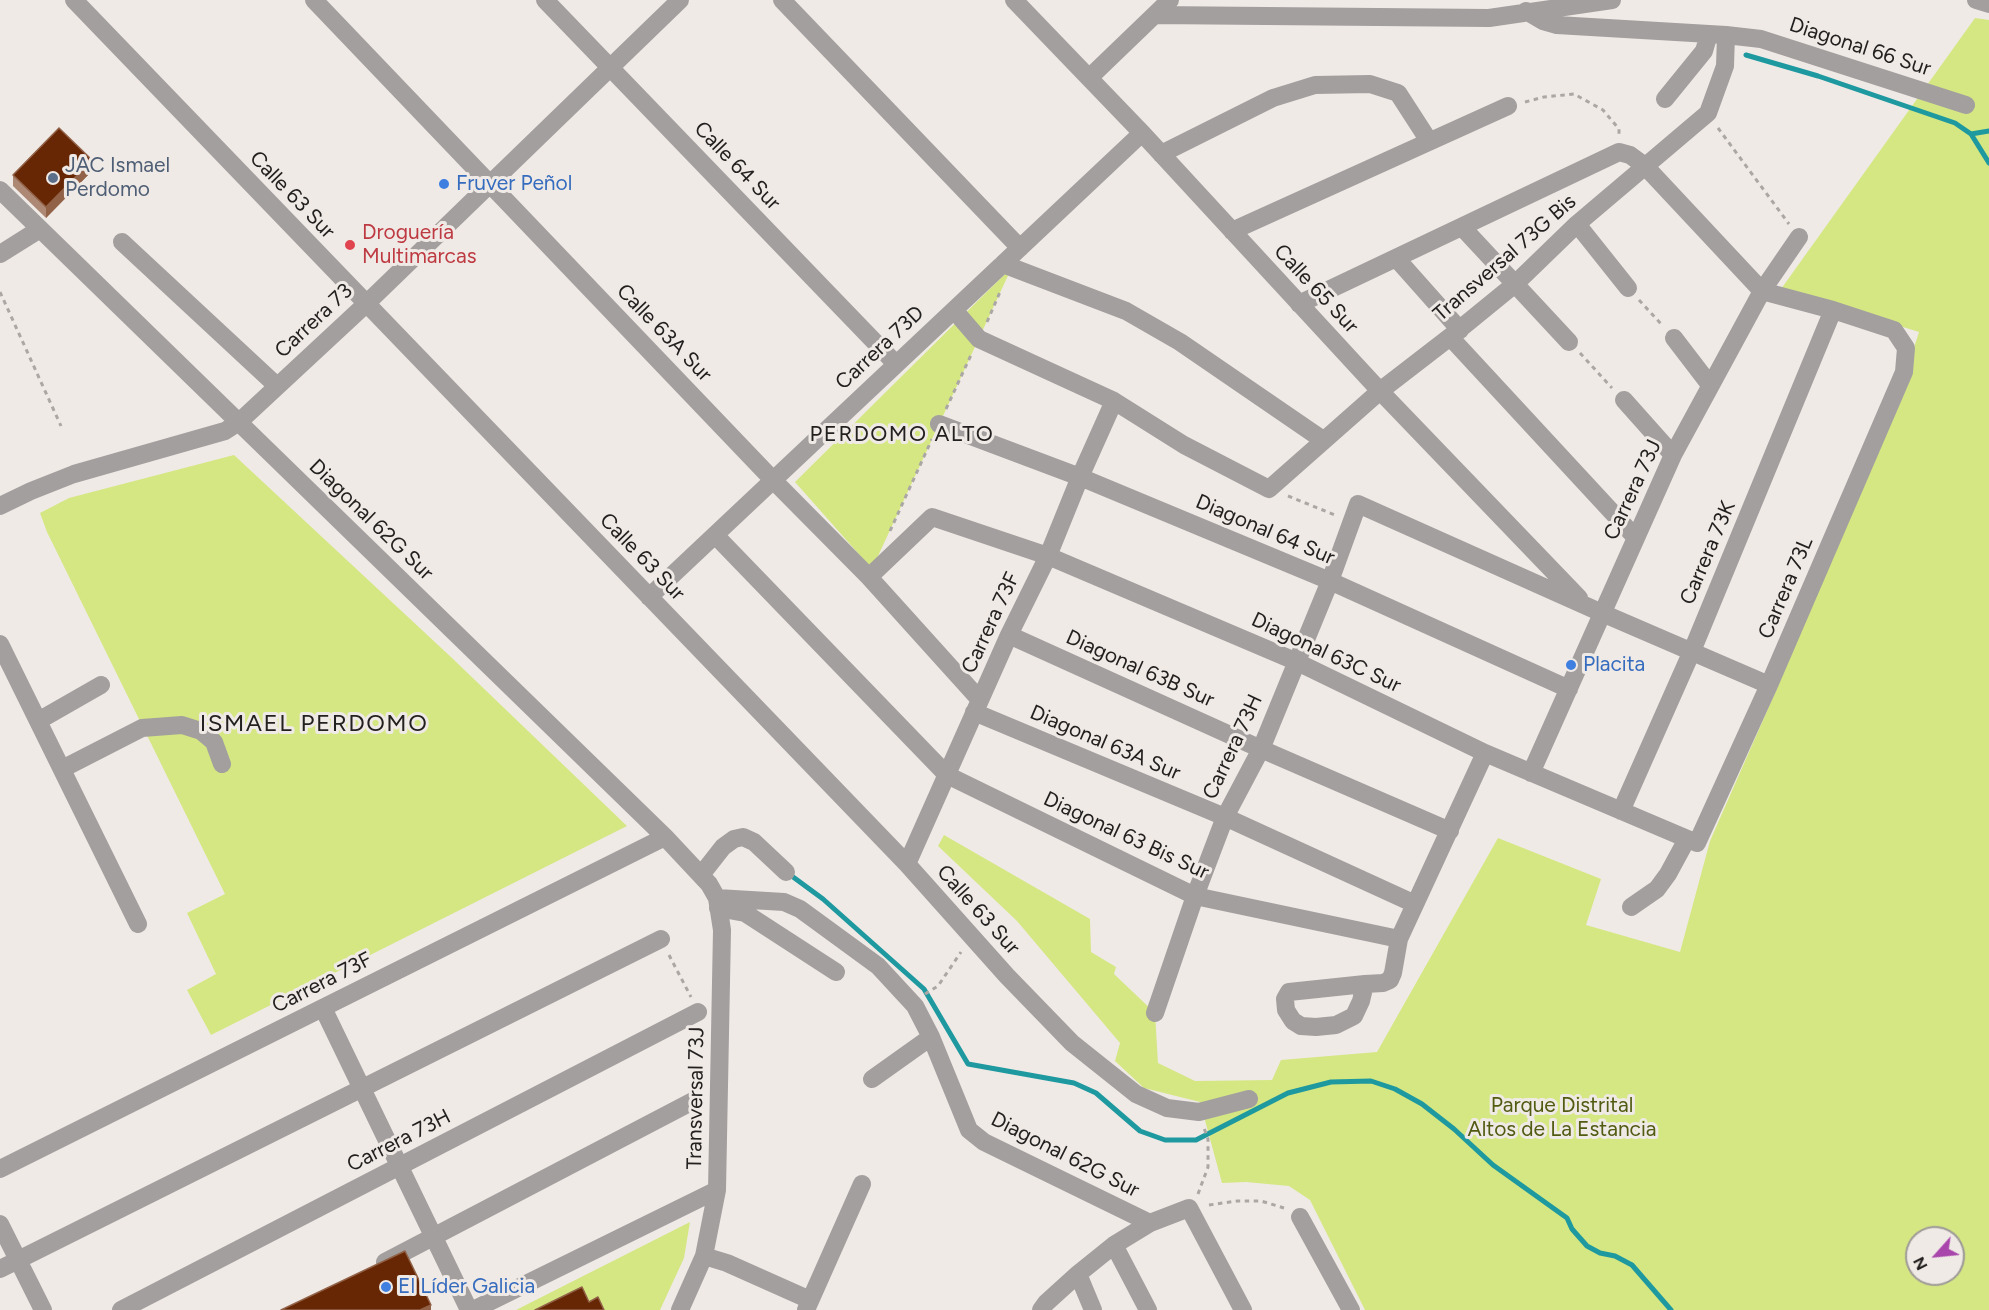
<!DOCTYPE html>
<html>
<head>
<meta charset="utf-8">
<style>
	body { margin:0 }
	#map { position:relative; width:1989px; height:1310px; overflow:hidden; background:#f0eae6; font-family:Figtree,sans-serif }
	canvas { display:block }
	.north { position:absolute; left:1905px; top:1226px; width:60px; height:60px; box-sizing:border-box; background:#f0eae6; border:2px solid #9e9a97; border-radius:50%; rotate:243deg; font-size:16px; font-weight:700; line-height:24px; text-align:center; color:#232120 }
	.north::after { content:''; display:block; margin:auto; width:21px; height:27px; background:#a946ac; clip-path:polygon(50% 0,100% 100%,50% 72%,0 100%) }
</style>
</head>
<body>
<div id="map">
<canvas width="1989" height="1310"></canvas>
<div class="north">N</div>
</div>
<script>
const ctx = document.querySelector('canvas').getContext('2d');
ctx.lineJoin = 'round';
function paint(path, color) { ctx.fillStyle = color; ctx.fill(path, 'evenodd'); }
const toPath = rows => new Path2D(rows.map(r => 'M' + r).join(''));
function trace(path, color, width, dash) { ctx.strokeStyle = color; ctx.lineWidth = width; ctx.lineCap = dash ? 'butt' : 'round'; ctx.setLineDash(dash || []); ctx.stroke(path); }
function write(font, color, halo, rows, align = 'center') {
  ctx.font = font + ' Figtree,sans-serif'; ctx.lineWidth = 6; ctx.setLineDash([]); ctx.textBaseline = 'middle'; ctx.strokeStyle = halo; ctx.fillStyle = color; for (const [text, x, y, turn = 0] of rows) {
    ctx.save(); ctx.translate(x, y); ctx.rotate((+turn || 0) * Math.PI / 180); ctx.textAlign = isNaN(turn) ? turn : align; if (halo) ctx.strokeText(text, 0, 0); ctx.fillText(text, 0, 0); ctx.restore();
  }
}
const green = toPath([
	[1975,18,1989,20,1989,1310,1365,1310,1310,1200,1289,1186,1246,1182,1222,1183,1200,1102,1144,1088,1115,1061,1120,1043,1017,921,938,846,944,835,1090,919,1091,952,1116,967,1114,974,1155,1013,1158,1063,1195,1081,1272,1080,1281,1060,1377,1052,1498,838,1601,879,1586,925,1680,952,1710,841,1774,695,1894,410,1919,332,1781,289],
	[1917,1238,1953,1238,1953,1274,1917,1274],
	[1012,267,872,569,795,482],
	[234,455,452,658,627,826,211,1035,187,990,216,974,187,913,225,894,47,532,40,513,69,498],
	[690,1222,684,1258,660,1310,516,1310]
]);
const stream = toPath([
	[1746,55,1818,76,1955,123,1971,134,1989,163],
	[1971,134,1989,131],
	[789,874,823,899,924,989,968,1064,1074,1083,1096,1093,1140,1131,1165,1140,1196,1140,1288,1093,1331,1082,1371,1081,1395,1089,1422,1104,1454,1129,1493,1165,1567,1218,1572,1229,1587,1246,1600,1253,1615,1256,1632,1265,1671,1310]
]);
const path = toPath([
	[1525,102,1544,97,1574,94,1603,110,1619,129,1619,135],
	[1718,128,1789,224],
	[0,292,61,426],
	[1639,300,1663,326],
	[987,322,1000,292],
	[1580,353,1612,388],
	[946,409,971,355],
	[1288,496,1335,515],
	[890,531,932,439],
	[669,955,691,997],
	[925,994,938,986,961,952],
	[1198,1194,1208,1167,1208,1139,1204,1128],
	[1209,1205,1237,1201,1261,1201,1284,1208]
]);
const minor = toPath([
	[74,0,907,864,1007,976,1072,1043,1136,1094,1167,1108,1199,1112,1249,1099],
	[314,0,773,480,869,577,980,700],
	[545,0,896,364],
	[782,0,1020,248],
	[1014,0,1142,133,1380,391,1579,598],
	[1976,0,1989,4],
	[1526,11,1543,21,1557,25,1726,35,1761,39,1966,105],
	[1155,15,1489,18,1612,0],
	[1089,78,1170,0],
	[1665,99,1704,51,1709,34],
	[1161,154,1273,98,1315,85,1370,84,1398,93,1429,141],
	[0,190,665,837,709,884,717,898,722,930,717,1190,704,1256,680,1310],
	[1577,224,1628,288],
	[1462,227,1569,342],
	[1232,231,1508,106],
	[122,242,277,386],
	[0,254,40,229],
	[1396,258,1460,330],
	[1003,264,1126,311,1180,342,1323,440],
	[954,310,979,339,1114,401,1184,445,1269,489,1380,391,1450,337,1515,284,1577,224,1708,113,1725,66,1726,35],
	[1450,337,1636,538],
	[1674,338,1710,385],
	[1624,400,1673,455],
	[939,424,1080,477,1330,581,1569,689],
	[0,506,31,491,74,474,225,431,239,422,366,304,680,0],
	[715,535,947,775,1195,896,1399,939],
	[869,577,932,517,1048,556,1295,661,1485,753,1697,843,1769,685,1904,372,1906,348,1894,330,1833,310,1762,291,1645,166,1630,155,1619,152,1299,304],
	[649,597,1142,133],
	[1009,635,1261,749,1450,831],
	[0,644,138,924],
	[974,712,1225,817,1415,904],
	[38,721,101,685],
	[62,769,142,728,182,725,201,731,214,742,222,764],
	[1531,773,1673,455,1762,291,1799,237],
	[1621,811,1692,651,1833,310],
	[907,864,1009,635,1048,556,1080,477,1114,401],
	[701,875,723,847,734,839,743,837,754,842,786,872],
	[717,898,784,902,800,909,878,966,915,1006,931,1037,969,1130,984,1142,1150,1223],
	[1631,907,1657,889,1668,874,1687,839],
	[718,908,745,913,836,972],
	[1365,984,1361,1001,1354,1016,1336,1025,1316,1027,1301,1026,1293,1021,1286,1010,1285,999,1289,992,1365,984,1383,983,1390,980,1393,973,1399,939,1485,753],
	[323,1008,469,1310],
	[1155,1013,1195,896,1225,817,1261,749,1330,581,1358,504,1602,613,1769,685],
	[872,1079,931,1037],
	[0,1169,665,837],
	[1300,1217,1351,1310],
	[0,1224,43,1310],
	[1114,1245,1148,1310],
	[704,1256,727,1263,810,1300],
	[385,1262,695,1100],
	[0,1269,661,939],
	[1078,1274,1093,1310],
	[121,1310,698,1012],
	[473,1310,717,1190],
	[806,1310,862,1184],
	[1041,1310,1046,1303,1078,1274,1114,1245,1150,1223,1189,1208,1243,1310]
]);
const wall = toPath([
	[92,171,46,218,13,186,13,175]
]);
const shadedWall = toPath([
	[92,160,92,171,46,218,46,207],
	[431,1305,431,1310,420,1310]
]);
const building = toPath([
	[59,128,92,160,46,207,13,175,59,128],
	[405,1251,431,1305,420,1310,281,1310,405,1251],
	[582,1287,589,1302,598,1297,604,1310,535,1310,582,1287]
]);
const markers = [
	[53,178,6,"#5c6f8a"],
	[444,184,6,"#3f7fe0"],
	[350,245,6,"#e0444e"],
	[1571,665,6,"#3f7fe0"],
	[386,1287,6,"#3f7fe0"]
];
const streetNames = [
	["Diagonal 66 Sur",1860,47,18],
	["Calle 64 Sur",737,166,46],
	["Calle 63 Sur",292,195,46],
	["Transversal 73G Bis",1505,258,-41],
	["Calle 65 Sur",1316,289,47],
	["Carrera 73",314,321,-43],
	["Calle 63A Sur",664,333,46],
	["Carrera 73D",880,348,-43],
	["Carrera 73J",1633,490,-65],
	["Diagonal 62G Sur",371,520,44],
	["Diagonal 64 Sur",1265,530,23],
	["Carrera 73K",1708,553,-67],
	["Calle 63 Sur",642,557,46],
	["Carrera 73L",1786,588,-67],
	["Carrera 73F",991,623,-65],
	["Diagonal 63C Sur",1326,653,25],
	["Diagonal 63B Sur",1140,669,24],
	["Diagonal 63A Sur",1105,743,23],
	["Carrera 73H",1233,747,-65],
	["Diagonal 63 Bis Sur",1126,836,25],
	["Calle 63 Sur",978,910,48],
	["Carrera 73F",322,983,-27],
	["Transversal 73J",696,1098,-89],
	["Carrera 73H",399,1141,-27],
	["Diagonal 62G Sur",1065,1155,27]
];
const serviceNames = [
	["JAC Ismael",65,166],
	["Perdomo",65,190]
];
const shopNames = [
	["Fruver Peñol",456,184],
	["Placita",1583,665],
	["El Líder Galicia",398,1287]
];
const healthNames = [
	["Droguería",362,233],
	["Multimarcas",362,257]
];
const parkNames = [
	["Parque Distrital",1562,1106],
	["Altos de La Estancia",1562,1130]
];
const neighbourhoodNames = [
	["PERDOMO ALTO",902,435]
];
const quarterNames = [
	["ISMAEL PERDOMO",314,724]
];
paint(green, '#d5e783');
trace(stream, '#1e999f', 5);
trace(path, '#aba7a4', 3, [4.5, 4.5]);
trace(minor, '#a39f9f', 18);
paint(wall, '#ac8875');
paint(shadedWall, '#916248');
paint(building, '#682704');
trace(building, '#916248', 1.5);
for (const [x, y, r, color] of markers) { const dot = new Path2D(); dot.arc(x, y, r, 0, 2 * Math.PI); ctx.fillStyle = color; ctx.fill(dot); trace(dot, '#f0eae6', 2); }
write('21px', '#232120', '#f0eae6', streetNames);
write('21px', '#4e5e75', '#f0eae6', serviceNames, 'left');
write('21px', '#366cbe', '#f0eae6', shopNames, 'left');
write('21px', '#be3a42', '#f0eae6', healthNames, 'left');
write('21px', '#515b12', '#f0eae6', parkNames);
ctx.letterSpacing = '1.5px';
write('22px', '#232120', '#f0eae6', neighbourhoodNames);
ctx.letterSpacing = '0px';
ctx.letterSpacing = '1.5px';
write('24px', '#232120', '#f0eae6', quarterNames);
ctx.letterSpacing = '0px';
</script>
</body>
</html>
